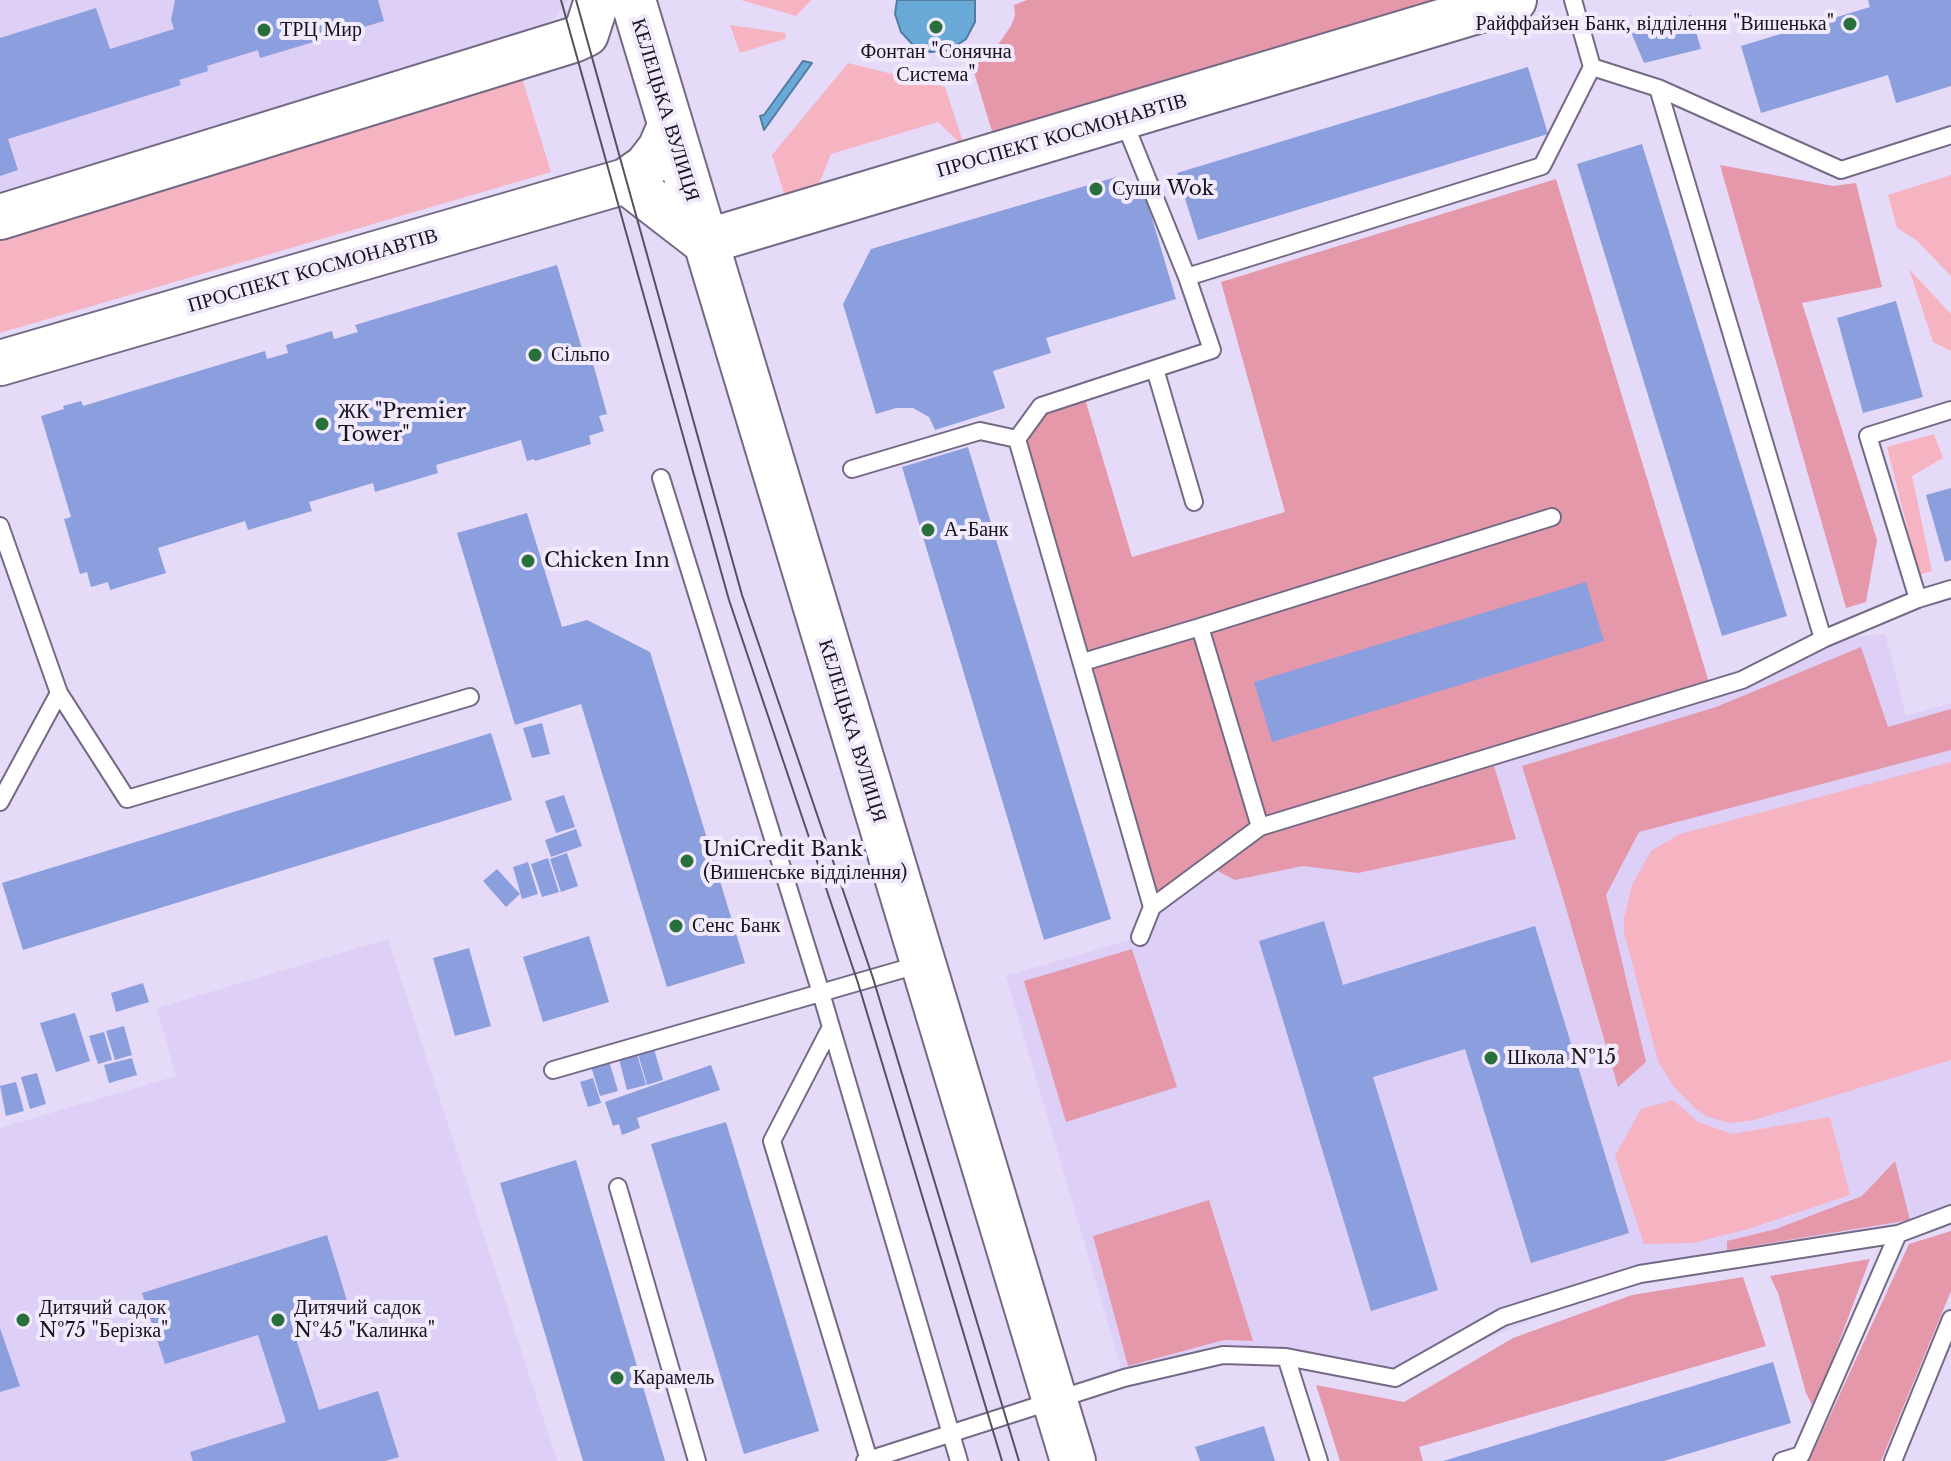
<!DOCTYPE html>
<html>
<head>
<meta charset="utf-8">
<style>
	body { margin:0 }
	canvas { display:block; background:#e6daf9 }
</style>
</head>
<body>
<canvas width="1951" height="1461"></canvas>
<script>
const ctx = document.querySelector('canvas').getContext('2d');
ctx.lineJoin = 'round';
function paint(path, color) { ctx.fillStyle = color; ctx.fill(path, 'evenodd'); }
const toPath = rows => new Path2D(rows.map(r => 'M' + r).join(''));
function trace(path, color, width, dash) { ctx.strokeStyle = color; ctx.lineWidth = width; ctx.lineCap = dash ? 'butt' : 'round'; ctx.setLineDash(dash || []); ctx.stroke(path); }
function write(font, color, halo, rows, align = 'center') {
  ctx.font = font + ' "Libre Baskerville",serif'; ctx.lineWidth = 8; ctx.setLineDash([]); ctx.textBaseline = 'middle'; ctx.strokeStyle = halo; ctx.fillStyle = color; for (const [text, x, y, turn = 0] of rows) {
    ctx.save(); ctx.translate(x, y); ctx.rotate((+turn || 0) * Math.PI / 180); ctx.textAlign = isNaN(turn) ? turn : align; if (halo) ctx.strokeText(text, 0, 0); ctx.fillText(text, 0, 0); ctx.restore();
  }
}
const built = toPath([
	[0,0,569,0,554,19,509,39,0,200],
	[1885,634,1906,716,1951,703,1951,1214,1898,1234,1640,1274,1395,1378,1268,1355,1124,1378,1006,976,1140,937,1152,907,1260,827,1711,690,1823,639],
	[388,939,557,1461,0,1461,0,1128,176,1076,157,1008]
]);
const green = toPath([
	[741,0,811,0,796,16],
	[730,25,786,33,785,39,740,53],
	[848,63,945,87,965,148,938,122,831,154,815,194,786,200,772,155],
	[522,78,551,172,0,333,0,234],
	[1951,175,1951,276,1916,240,1897,228,1888,195],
	[1909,269,1951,314,1951,351,1933,342],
	[1934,434,1943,458,1912,476,1932,571,1919,575,1887,447],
	[1951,762,1951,1060,1754,1120,1731,1123,1708,1117,1696,1109,1673,1086,1658,1061,1624,932,1624,918,1632,885,1651,851,1680,834],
	[1673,1100,1698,1122,1732,1134,1830,1117,1850,1195,1748,1229,1693,1243,1644,1244,1615,1156,1641,1109]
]);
const forest = toPath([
	[1027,0,1447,0,994,138,970,59,997,46,1011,26,1015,15,1014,5],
	[1720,165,1833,186,1856,183,1882,287,1802,303,1877,540,1866,602,1846,608],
	[1556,179,1711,689,1261,827,1152,907,1017,439,1041,406,1083,392,1132,557,1285,512,1221,282],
	[1861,647,1888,727,1951,709,1951,750,1639,832,1606,895,1646,1062,1618,1087,1561,891,1522,766,1716,707],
	[1494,766,1516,839,1358,873,1303,866,1235,880,1214,869,1265,833],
	[1132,949,1177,1087,1066,1122,1024,981],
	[1895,1161,1910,1220,1727,1250,1727,1241,1776,1229,1862,1196],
	[1209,1200,1253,1341,1224,1340,1128,1366,1093,1236],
	[1951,1231,1951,1291,1881,1461,1809,1461,1909,1244],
	[1870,1259,1814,1409,1806,1393,1778,1293,1770,1276],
	[1743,1277,1766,1346,1419,1447,1423,1461,1340,1461,1316,1385,1404,1402,1513,1338,1632,1295]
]);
const water = toPath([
	[897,0,975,0,975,22,966,39,950,50,931,52,922,50,914,46,901,32,895,14,897,0],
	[803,61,812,63,764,130,760,116,764,115,803,61]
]);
const building = toPath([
	[175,0,378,0,384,21,260,58,258,50,207,66,208,71,179,80,181,85,8,139,18,170,0,176,0,38,96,8,110,49,174,29,171,20],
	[1868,0,1951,0,1951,86,1896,103,1888,75,1761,113,1741,46,1870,7],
	[1691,15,1701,49,1644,63,1631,32],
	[1528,67,1548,134,1198,240,1177,173],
	[1642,144,1787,616,1722,636,1577,164],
	[1116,177,1121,193,1132,190,1146,198,1176,299,1046,338,1051,353,993,371,1005,408,935,430,929,417,913,408,896,408,876,414,843,304,871,249],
	[557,265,586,362,592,360,607,414,599,416,604,431,589,436,591,444,535,461,534,459,527,461,521,440,436,465,438,473,375,492,373,483,309,502,312,511,248,530,245,521,158,548,166,573,110,590,108,582,91,587,87,572,80,574,64,519,71,517,41,416,64,409,63,406,81,401,83,406,265,351,267,359,288,353,286,345,332,331,334,339,358,332,355,325],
	[1896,301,1923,397,1863,413,1837,318],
	[968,447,1111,919,1044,940,902,467],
	[1951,488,1951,560,1945,562,1926,495],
	[527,513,562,627,587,620,650,652,745,963,667,987,581,704,515,725,457,533],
	[1586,582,1604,641,1272,742,1254,682],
	[542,723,550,754,532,758,523,728],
	[491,733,512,800,23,950,2,883],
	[564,795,575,827,556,833,545,801],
	[576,829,582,846,551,857,545,840],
	[567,853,578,886,561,892,550,859],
	[548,858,559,892,542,897,531,864],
	[528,862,538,894,522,899,513,867],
	[497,869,520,894,506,907,483,881],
	[1324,921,1343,985,1535,926,1629,1233,1531,1263,1465,1049,1373,1077,1438,1290,1371,1311,1259,941],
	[589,936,609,1002,543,1022,523,957],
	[469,948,491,1026,455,1036,433,958],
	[143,983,149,1002,116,1012,111,993],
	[75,1013,90,1061,56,1072,40,1023],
	[124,1026,132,1055,115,1060,106,1031],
	[104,1032,112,1060,98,1064,89,1036],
	[654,1049,663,1080,647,1085,638,1054],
	[637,1054,646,1085,627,1090,619,1059],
	[132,1058,137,1075,109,1083,104,1065],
	[609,1061,618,1091,600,1096,591,1066],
	[711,1065,720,1090,637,1118,640,1128,622,1135,619,1124,613,1126,605,1102],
	[37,1073,46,1104,30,1109,21,1077],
	[593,1078,601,1103,588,1107,580,1082],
	[16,1082,24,1111,6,1116,0,1086],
	[726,1122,819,1431,744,1454,651,1144],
	[576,1160,665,1461,583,1461,500,1183],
	[327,1235,348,1304,291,1323,319,1410,378,1391,399,1457,385,1461,193,1461,190,1452,286,1422,258,1335,165,1364,142,1293],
	[0,1328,20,1386,0,1392],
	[1773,1362,1791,1423,1664,1461,1443,1461],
	[1264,1426,1275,1461,1200,1461,1195,1447]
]);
const lane = toPath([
	[1573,0,1592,67,1658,88,1841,170,1951,135],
	[1658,88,1823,639],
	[1123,119,1187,277],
	[1155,369,1194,502],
	[852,469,980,431,1017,439],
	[661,478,821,993,959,1461],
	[0,526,59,693,0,802],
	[1918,599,1868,436,1951,410],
	[1200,627,1552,517],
	[1083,662,1200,627,1260,827],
	[59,693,127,799,470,697],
	[1152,907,1017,439,1041,406,1212,350,1187,277,1542,166,1592,67],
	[1140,937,1152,907,1260,827,1742,680,1823,639,1918,599,1951,589],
	[831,1027,772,1141,869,1460],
	[553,1070,921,964],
	[618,1187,697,1461],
	[1286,1357,1319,1461],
	[865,1461,1124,1378,1223,1355,1286,1357,1395,1378,1503,1317,1640,1274,1898,1234,1951,1214],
	[1782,1461,1801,1455,1898,1234],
	[1893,1461,1951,1319]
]);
const secondary = toPath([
	[633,0,1073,1461],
	[626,181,705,242],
	[0,217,573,40,586,34,597,0],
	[705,242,1514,0],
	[0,363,626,181,646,167,660,149,670,126]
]);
const tram = toPath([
	[561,0,729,600,858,983,1002,1461],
	[576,0,742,595,873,978,1019,1461]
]);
const markers = [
	[1850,24,8,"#296f3b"],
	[936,27,8,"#296f3b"],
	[264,30,8,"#296f3b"],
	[1096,189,8,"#296f3b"],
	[535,355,8,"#296f3b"],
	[322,424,8,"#296f3b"],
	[928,530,8,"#296f3b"],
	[528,561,8,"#296f3b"],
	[687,861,8,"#296f3b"],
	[676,926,8,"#296f3b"],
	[1491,1058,8,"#296f3b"],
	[23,1320,8,"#296f3b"],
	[278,1320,8,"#296f3b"],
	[617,1378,8,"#296f3b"]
];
const poiNames = [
	["Райффайзен Банк, відділення \"Вишенька\"",1834,24,"right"],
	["ТРЦ Мир",280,30],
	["Фонтан \"Сонячна",936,52,"center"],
	["Система\"",936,75,"center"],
	["Суши Wok",1112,189],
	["Сільпо",551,355],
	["ЖК \"Premier",338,412],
	["Tower\"",338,435],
	["А-Банк",944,530],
	["Chicken Inn",544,561],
	["UniCredit Bank",703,850],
	["(Вишенське відділення)",703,873],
	["Сенс Банк",692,926],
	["Школа №15",1507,1058],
	["Дитячий садок",39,1308],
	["№75 \"Берізка\"",39,1331],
	["Дитячий садок",294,1308],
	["№45 \"Калинка\"",294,1331],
	["Карамель",633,1378]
];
const streetNames = [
	["КЕЛЕЦЬКА ВУЛИЦЯ",665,110,73],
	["ПРОСПЕКТ КОСМОНАВТІВ",1062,136,-16],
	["ПРОСПЕКТ КОСМОНАВТІВ",313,271,-16],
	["КЕЛЕЦЬКА ВУЛИЦЯ",852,731,73]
];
paint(built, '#ddcff5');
paint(green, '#f6b4c3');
paint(forest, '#e698ab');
paint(water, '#68a9d8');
trace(water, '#507ca0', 2);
paint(building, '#8b9edd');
trace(lane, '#746a85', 20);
trace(secondary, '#746a85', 48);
trace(lane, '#fff', 16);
trace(secondary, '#fff', 44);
trace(tram, '#575061', 2);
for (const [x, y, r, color] of markers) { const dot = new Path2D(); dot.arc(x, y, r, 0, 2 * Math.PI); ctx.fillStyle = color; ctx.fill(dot); trace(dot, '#f1eafd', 3); }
write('20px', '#18131e', '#f1eafd', poiNames, 'left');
write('20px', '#18131e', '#f1eafd', streetNames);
</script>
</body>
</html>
